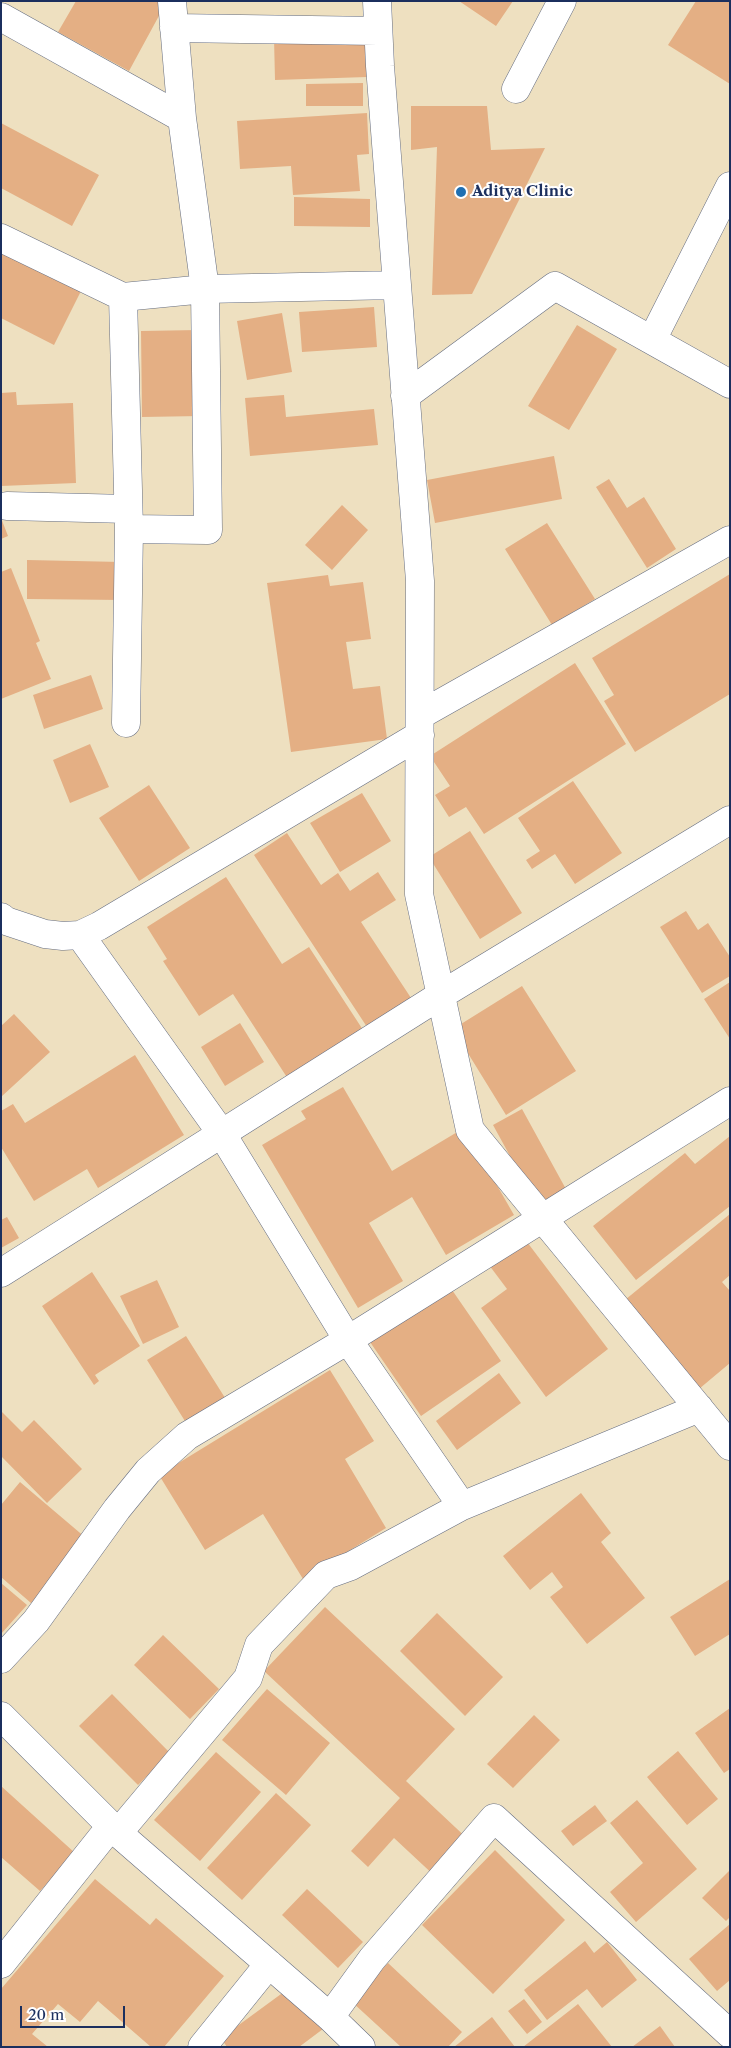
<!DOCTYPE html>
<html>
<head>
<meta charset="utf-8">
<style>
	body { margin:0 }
	#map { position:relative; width:731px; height:2048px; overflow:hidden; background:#eee0c0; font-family:"Libre Caslon Text",serif }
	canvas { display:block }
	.frame { position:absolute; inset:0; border:2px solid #1b2f5e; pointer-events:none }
	.scale { position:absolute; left:20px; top:2006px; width:105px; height:22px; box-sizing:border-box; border:2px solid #1b2f5e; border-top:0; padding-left:6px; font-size:15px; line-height:18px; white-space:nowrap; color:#1b2f5e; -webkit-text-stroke:4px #fff; paint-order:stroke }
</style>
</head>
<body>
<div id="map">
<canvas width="731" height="2048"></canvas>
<div class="frame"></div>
<div class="scale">20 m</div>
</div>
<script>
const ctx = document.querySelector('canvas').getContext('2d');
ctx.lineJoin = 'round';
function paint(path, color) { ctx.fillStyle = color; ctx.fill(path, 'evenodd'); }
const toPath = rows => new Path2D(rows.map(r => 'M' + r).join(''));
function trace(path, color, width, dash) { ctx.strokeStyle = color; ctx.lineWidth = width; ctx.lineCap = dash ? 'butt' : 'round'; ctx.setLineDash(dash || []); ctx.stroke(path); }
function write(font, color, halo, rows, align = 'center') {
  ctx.font = font + ' "Libre Caslon Text",serif'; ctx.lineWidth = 4; ctx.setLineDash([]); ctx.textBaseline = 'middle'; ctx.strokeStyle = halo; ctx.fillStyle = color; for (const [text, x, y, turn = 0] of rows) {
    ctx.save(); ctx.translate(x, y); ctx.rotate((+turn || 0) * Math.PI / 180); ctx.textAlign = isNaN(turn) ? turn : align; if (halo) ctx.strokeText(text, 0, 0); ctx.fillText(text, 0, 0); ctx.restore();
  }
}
const building = toPath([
	[76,1,167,1,129,71,58,32],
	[459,1,513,1,496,26],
	[696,1,730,1,730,84,668,45],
	[365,35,367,77,275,80,274,38],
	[363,83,363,106,306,106,306,84],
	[411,106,487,106,491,150,545,148,472,294,432,295,437,147,411,150],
	[367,113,369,154,357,155,360,191,293,195,291,166,240,169,237,121],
	[1,123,99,175,72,226,1,188],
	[294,197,370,199,370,227,294,226],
	[1,248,82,289,54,345,1,318],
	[374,307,377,347,302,352,299,312],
	[282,313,292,372,247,380,237,321],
	[577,325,617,349,569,430,528,406],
	[198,330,201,416,142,417,141,331],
	[16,392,17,405,73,403,76,483,1,486,1,393],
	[284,395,286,417,374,409,378,445,250,456,245,398],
	[554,456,562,499,435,523,427,480],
	[609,479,627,508,644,497,676,549,647,568,596,487],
	[342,505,368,530,332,570,305,545],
	[1,518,8,536,1,539],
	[547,523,595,599,552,625,505,549],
	[27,560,122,562,122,600,27,599],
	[11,568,40,641,36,643,51,679,1,699,1,572],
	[730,574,730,694,635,752,604,701,614,695,592,658],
	[328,575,330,586,363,582,371,639,346,642,353,689,380,686,387,739,291,752,267,583],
	[575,663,626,744,484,834,466,807,449,817,435,795,450,786,430,756],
	[91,675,103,709,44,729,33,695],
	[90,744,109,787,70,803,53,760],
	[573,781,622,853,575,884,555,854,532,869,526,860,540,851,518,818],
	[149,785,190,848,139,881,99,818],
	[362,793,391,841,340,872,310,823],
	[470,831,522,913,480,939,429,857],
	[287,833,321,885,338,873,350,891,378,872,396,900,361,922,413,1001,369,1030,254,855],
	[226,877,282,964,309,947,365,1033,290,1082,233,994,199,1016,163,961,167,959,147,927],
	[686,911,698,930,708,923,730,957,730,976,702,993,660,927],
	[730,982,730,1039,704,999],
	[522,986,576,1071,506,1115,453,1029],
	[14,1014,50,1052,1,1097,1,1026],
	[240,1023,264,1062,225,1086,201,1047],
	[135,1055,184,1135,98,1188,87,1169,34,1201,1,1147,1,1111,13,1104,25,1123],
	[343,1087,392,1171,464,1128,514,1215,446,1255,412,1197,369,1223,403,1281,358,1308,262,1145,306,1119,301,1111],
	[522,1109,567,1191,538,1207,493,1125],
	[730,1136,730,1206,636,1280,593,1226,685,1153,695,1164],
	[730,1214,730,1275,722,1282,730,1291,730,1363,693,1394,620,1304],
	[7,1217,19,1238,1,1248,1,1220],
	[524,1238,608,1349,546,1397,481,1308,507,1289,489,1265],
	[92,1272,140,1346,95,1375,99,1381,94,1385,42,1306],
	[157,1280,179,1327,143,1344,120,1296],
	[450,1287,501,1361,421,1416,370,1342],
	[186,1336,227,1401,188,1426,147,1360],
	[330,1370,374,1441,345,1459,386,1528,303,1579,263,1514,205,1550,159,1475],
	[499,1373,521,1403,457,1450,436,1421],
	[1,1411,22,1432,34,1420,82,1469,47,1503,1,1456],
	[20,1482,86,1538,31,1603,1,1577,1,1505],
	[581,1493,611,1533,601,1542,645,1598,587,1644,550,1597,563,1587,552,1572,530,1590,503,1556],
	[730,1579,730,1634,695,1656,670,1617],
	[1,1583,27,1605,1,1634],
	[325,1607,455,1729,406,1781,472,1843,438,1879,394,1838,368,1867,351,1851,400,1798,264,1671],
	[437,1613,503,1677,465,1716,400,1651],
	[163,1635,219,1689,190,1719,134,1665],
	[267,1689,330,1743,286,1795,222,1740],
	[112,1694,170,1753,138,1785,79,1726],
	[730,1708,730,1769,724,1773,695,1733],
	[534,1715,560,1740,513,1788,487,1764],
	[678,1751,718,1799,687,1825,647,1777],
	[216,1752,261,1792,200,1861,154,1820],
	[1,1786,75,1853,40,1891,1,1857],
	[276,1793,311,1825,242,1900,207,1868],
	[637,1800,697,1869,636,1922,610,1892,643,1863,610,1823],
	[595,1805,607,1821,573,1846,561,1831],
	[495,1850,565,1920,493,1994,422,1925],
	[730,1870,730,1917,726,1921,702,1898],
	[95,1879,150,1925,156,1918,224,1976,164,2047,151,2047,98,2001,80,2022,58,2004,32,2034,48,2047,1,2047,1,1989],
	[307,1889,363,1942,338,1968,282,1915],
	[730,1924,730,1980,717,1991,689,1959],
	[585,1941,594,1953,607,1942,637,1980,602,2008,587,1989,547,2020,524,1990],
	[388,1963,462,2032,448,2047,401,2047,352,2002],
	[292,1986,323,2029,299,2047,227,2047,221,2038],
	[524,1999,542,2022,527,2034,508,2011],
	[578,2004,612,2047,523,2047],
	[492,2017,515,2047,454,2047],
	[660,2026,675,2047,632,2047]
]);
const minor = toPath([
	[377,1,380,66,420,581,419,894,470,1130,730,1446],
	[1,17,182,118,172,1],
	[174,28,378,31],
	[516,89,562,1],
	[1,238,123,297,205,289,397,285],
	[123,297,129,529,126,723],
	[652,340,730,186],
	[405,396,555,286,730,384],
	[7,506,128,509],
	[129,529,208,530,205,289,182,118],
	[420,715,730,540],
	[1,917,6,921,45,934,63,936,80,935,99,926,420,735],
	[80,935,222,1134,348,1340,462,1506,351,1566,326,1575,259,1645,248,1678,118,1833],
	[1,1273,441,995,730,820],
	[462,1506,699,1408],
	[1,1659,36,1621,117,1509,148,1471,187,1436,348,1340,730,1101],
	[1,1716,118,1833,330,2017,361,2047],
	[1,1964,111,1826],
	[330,2017,372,1959,494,1818,730,2034],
	[202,2047,269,1964]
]);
const markers = [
	[461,192,6,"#1f6fb2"]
];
const poiNames = [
	["Aditya Clinic",472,192]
];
paint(building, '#e4af84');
trace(minor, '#656d80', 29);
trace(minor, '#fff', 28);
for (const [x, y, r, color] of markers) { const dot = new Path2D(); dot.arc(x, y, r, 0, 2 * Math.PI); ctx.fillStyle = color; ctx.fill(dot); trace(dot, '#fff', 2); }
write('bold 15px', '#1b2f5e', '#fff', poiNames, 'left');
</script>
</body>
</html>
